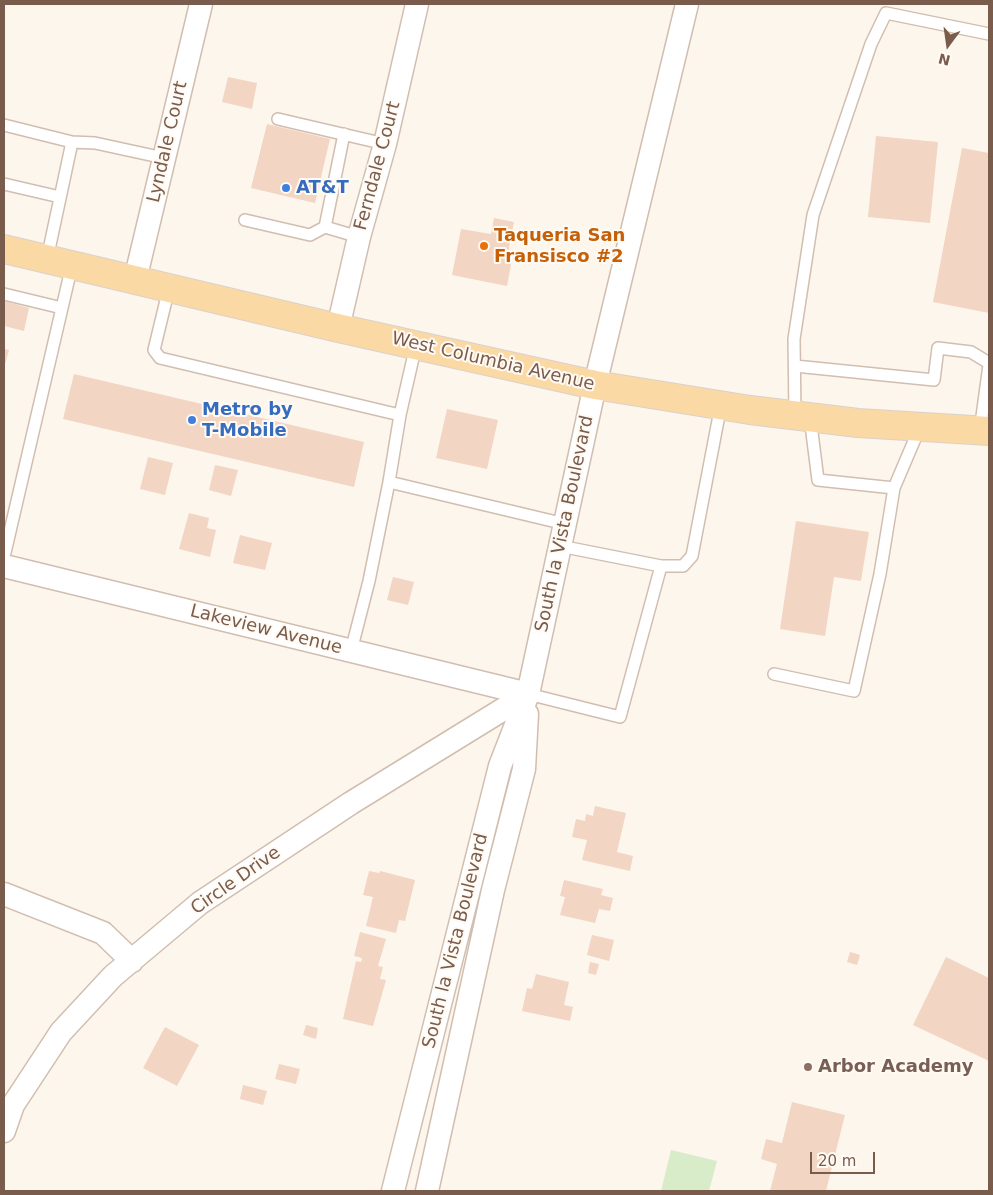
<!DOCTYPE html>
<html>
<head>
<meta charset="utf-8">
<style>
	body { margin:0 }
	#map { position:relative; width:993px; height:1195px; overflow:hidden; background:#fdf6ec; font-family:"DejaVu Sans",sans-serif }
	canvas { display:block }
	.frame { position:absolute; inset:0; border:5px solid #7a5c4d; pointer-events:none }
	.north { position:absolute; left:923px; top:20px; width:50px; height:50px; -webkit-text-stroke:4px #fffaf3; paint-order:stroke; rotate:194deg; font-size:14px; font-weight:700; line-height:20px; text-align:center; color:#7a5c4d }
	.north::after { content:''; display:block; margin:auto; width:18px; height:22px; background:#7a5c4d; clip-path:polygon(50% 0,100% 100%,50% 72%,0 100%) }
	.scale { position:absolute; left:810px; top:1152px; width:65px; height:22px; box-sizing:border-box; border:2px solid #7a5c4d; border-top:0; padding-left:6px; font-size:15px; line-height:18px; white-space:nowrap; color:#7a5c4d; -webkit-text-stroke:4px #fffaf3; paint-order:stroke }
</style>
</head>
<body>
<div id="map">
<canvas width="993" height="1195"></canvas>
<div class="frame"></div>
<div class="north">N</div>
<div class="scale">20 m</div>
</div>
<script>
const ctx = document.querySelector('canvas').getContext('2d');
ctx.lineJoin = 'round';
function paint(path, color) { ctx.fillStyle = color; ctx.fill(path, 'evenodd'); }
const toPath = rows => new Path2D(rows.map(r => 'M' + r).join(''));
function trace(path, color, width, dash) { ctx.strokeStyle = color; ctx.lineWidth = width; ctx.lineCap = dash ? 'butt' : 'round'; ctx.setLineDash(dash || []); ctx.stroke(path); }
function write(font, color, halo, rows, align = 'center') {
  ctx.font = font + ' "DejaVu Sans",sans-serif'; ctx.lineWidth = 4; ctx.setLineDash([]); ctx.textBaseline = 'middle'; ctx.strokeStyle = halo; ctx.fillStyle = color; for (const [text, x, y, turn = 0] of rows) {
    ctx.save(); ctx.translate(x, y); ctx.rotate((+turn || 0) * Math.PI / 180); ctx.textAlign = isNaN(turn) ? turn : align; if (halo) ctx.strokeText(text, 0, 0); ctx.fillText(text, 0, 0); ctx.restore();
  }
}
const green = toPath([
	[671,1150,717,1161,709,1191,661,1191]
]);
const building = toPath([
	[228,77,257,83,252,109,222,102],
	[267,124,330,139,315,203,251,188],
	[876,136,938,142,930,223,868,217],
	[962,148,989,153,989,313,933,302],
	[494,218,514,222,507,258,512,259,507,286,452,275,461,229,491,234],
	[4,301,29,308,24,331,4,326],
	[4,349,9,350,4,368],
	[74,374,364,442,354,487,63,419],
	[447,409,498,420,487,469,436,458],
	[148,457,173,463,165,495,140,489],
	[215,465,238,470,231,496,209,490],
	[189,513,209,518,207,528,216,530,210,557,179,549],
	[796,521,869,532,861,581,834,577,825,636,780,629],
	[240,535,272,543,265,570,233,563],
	[393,577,414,582,408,605,387,600],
	[595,806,626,813,617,852,633,856,630,871,582,860,587,840,572,837,576,819,585,821,586,814,593,816],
	[369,871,379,873,380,871,415,880,405,921,399,920,396,933,366,926,373,897,363,895],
	[564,880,603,889,601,895,613,898,610,911,599,909,595,923,560,915,565,897,560,896],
	[360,932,386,939,378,966,383,967,380,979,386,980,373,1026,343,1019,356,961,361,962,362,958,354,956],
	[592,935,614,940,609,961,587,955],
	[850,952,860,955,857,965,847,962],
	[946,957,989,978,989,1061,913,1025],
	[590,962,599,964,596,975,588,973],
	[536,974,569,982,564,1005,573,1007,570,1021,522,1011,527,988,532,989],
	[306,1025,318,1028,316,1039,303,1035],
	[165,1027,199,1045,177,1086,143,1068],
	[279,1064,300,1069,296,1084,275,1079],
	[243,1085,267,1091,263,1105,240,1099],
	[792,1102,845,1115,826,1191,770,1191,777,1164,761,1159,766,1139,782,1143]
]);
const lane = toPath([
	[278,119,385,144],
	[4,125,72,142,47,259],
	[72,142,95,143,164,158],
	[4,184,60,197],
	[245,220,310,235,325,227,359,237],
	[325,227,344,134],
	[169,288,154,350,160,358,400,415],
	[4,294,62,308],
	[416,345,400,415,389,482,565,524],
	[795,366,934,380,938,348,971,352,989,363],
	[795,415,794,339,813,215,871,44,886,13,989,34],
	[810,417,818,480,894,488,920,427],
	[980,431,989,365],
	[4,557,72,265],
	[661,566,683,566,692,556,721,405],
	[351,651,369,581,389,482],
	[774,674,854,691,880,574,894,488],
	[528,694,620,717,661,566,560,546]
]);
const street = toPath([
	[135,280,201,4],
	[338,328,359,237,385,144,417,4],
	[4,566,528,694],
	[4,894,103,933,132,961],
	[4,1131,13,1105,61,1032,113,976,200,903,351,803,528,694],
	[393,1191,500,766,528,694,595,385,687,4],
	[427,1191,493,890,524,769,527,714]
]);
const primary = toPath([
	[4,249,338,328,595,385,750,410,858,423,989,431]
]);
const markers = [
	[286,188,5,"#3f7fe0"],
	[484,246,5,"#e8710a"],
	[192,420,5,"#3f7fe0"],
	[808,1067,5,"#8d6e63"]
];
const streetNames = [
	["Lyndale Court",168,142,-77],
	["Ferndale Court",378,166,-75],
	["West Columbia Avenue",493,362,13],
	["South la Vista Boulevard",565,524,-78],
	["Lakeview Avenue",266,630,14],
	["Circle Drive",236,881,-35],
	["South la Vista Boulevard",456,941,-76]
];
const shopNames = [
	["AT&T",296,188],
	["Metro by",202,410],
	["T-Mobile",202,431]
];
const foodNames = [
	["Taqueria San",494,236],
	["Fransisco #2",494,257]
];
const educationNames = [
	["Arbor Academy",818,1067]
];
paint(green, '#d8ecc9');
paint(building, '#f3d5c3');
trace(lane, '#d1beb0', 14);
trace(street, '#d1beb0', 25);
trace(primary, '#dad1cd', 30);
trace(lane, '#fff', 11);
trace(street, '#fff', 22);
trace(primary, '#fbd9a5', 28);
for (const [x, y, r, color] of markers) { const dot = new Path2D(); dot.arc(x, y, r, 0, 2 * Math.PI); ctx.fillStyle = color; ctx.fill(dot); trace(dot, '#fffaf3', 2); }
write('18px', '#7a5c4d', '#fffaf3', streetNames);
write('bold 18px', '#366cbe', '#fffaf3', shopNames, 'left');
write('bold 18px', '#c56008', '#fffaf3', foodNames, 'left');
write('bold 18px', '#785e54', '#fffaf3', educationNames, 'left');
</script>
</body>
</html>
